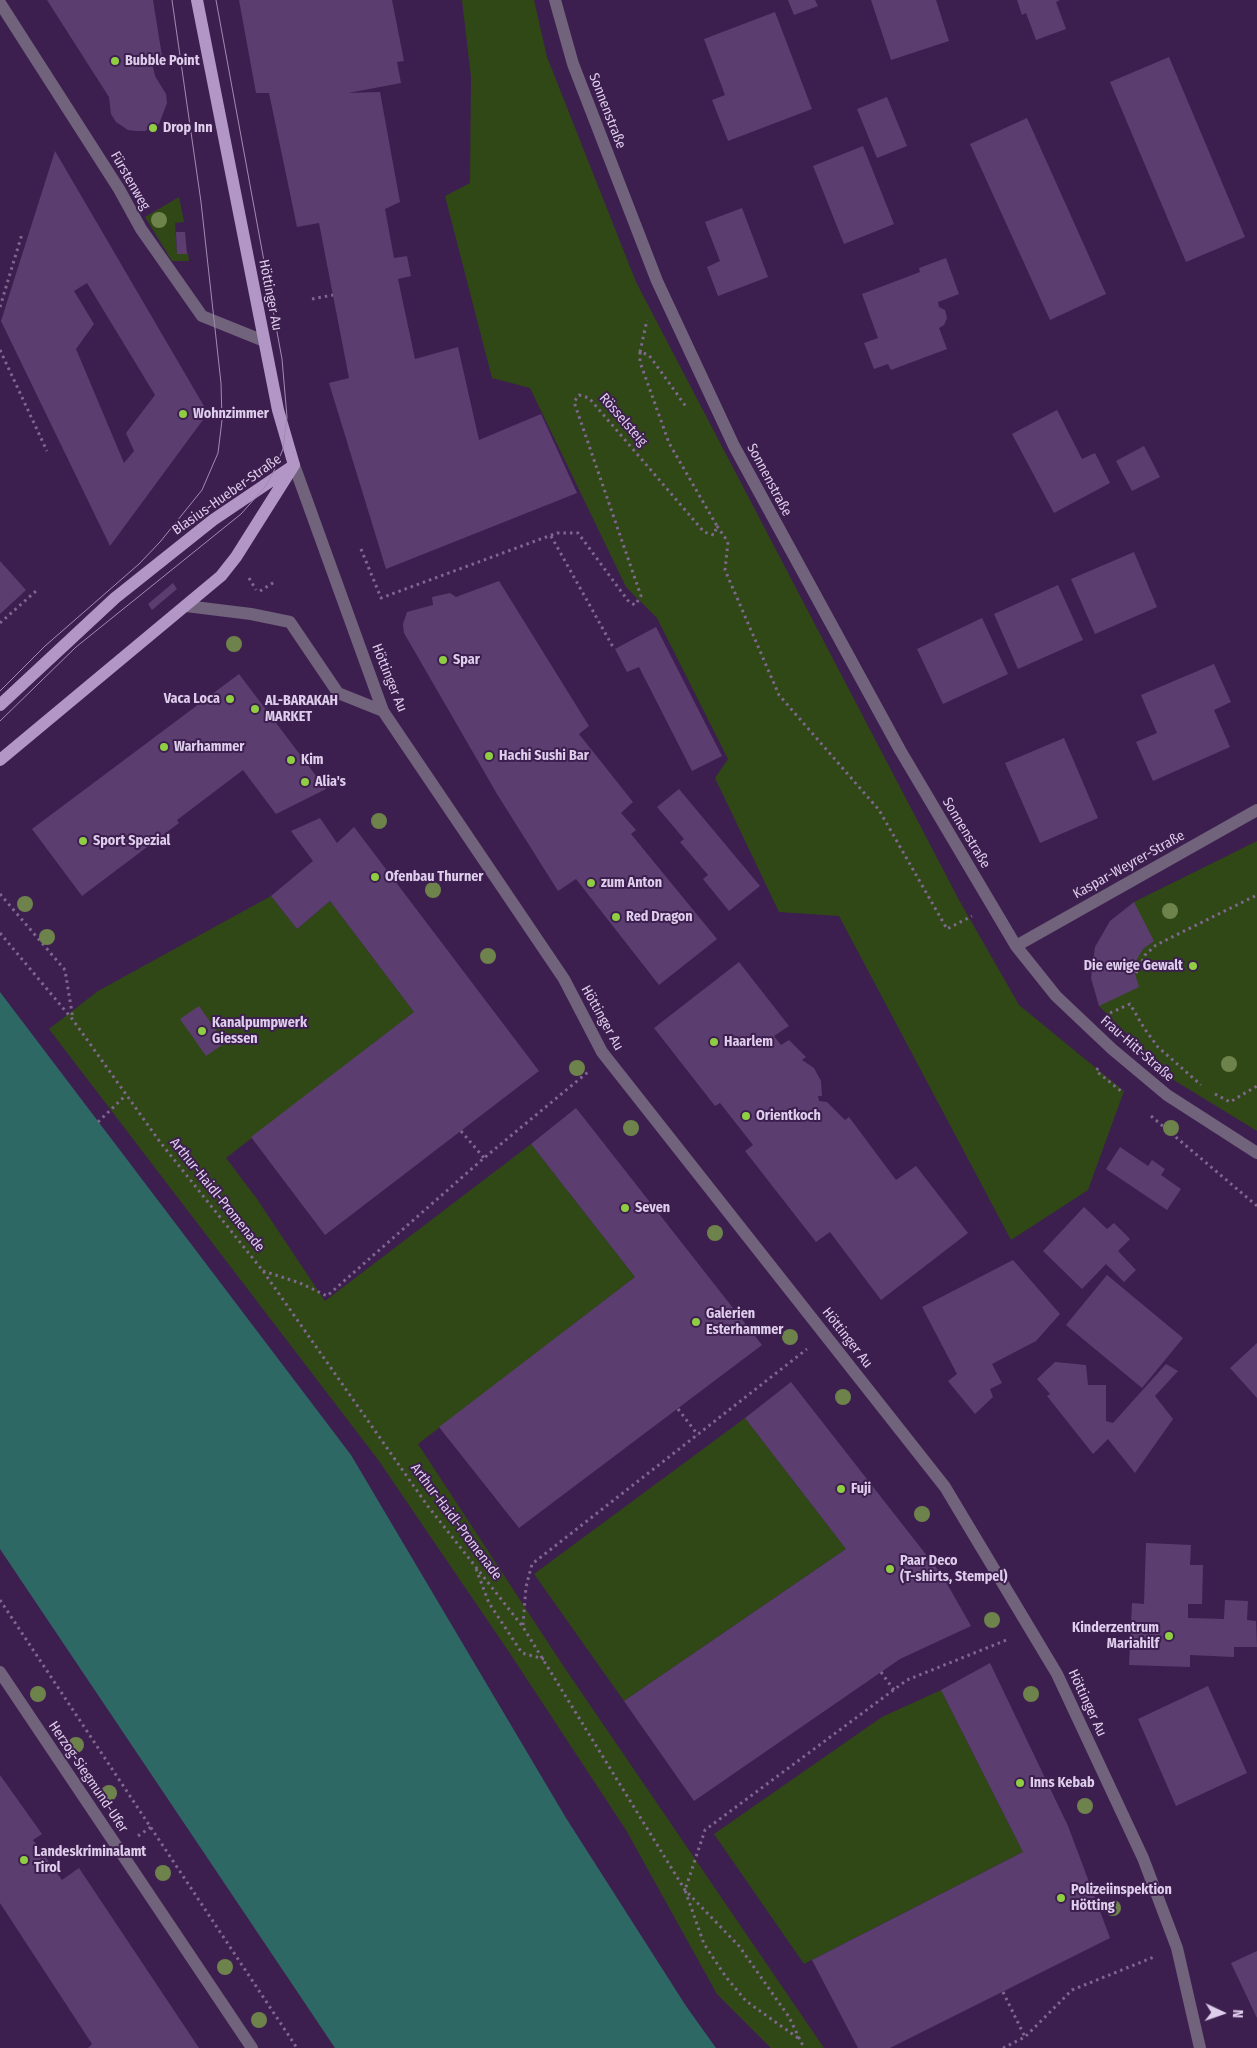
<!DOCTYPE html>
<html>
<head>
<meta charset="utf-8">
<style>
	body { margin:0 }
	#map { position:relative; width:1257px; height:2048px; overflow:hidden; background:#3d1f4f; font-family:"Fira Sans Condensed",sans-serif }
	canvas { display:block }
	.north { position:absolute; left:1197px; top:1988px; width:50px; height:50px; -webkit-text-stroke:4px #3d1f4f; paint-order:stroke; rotate:93deg; font-size:14px; font-weight:700; line-height:20px; text-align:center; color:#decdeb }
	.north::after { content:''; display:block; margin:auto; width:18px; height:22px; background:#decdeb; clip-path:polygon(50% 0,100% 100%,50% 72%,0 100%) }
</style>
</head>
<body>
<div id="map">
<canvas width="1257" height="2048"></canvas>
<div class="north">N</div>
</div>
<script>
const ctx = document.querySelector('canvas').getContext('2d');
ctx.lineJoin = 'round';
function paint(path, color) { ctx.fillStyle = color; ctx.fill(path, 'evenodd'); }
const toPath = rows => new Path2D(rows.map(r => 'M' + r).join(''));
function trace(path, color, width, dash) { ctx.strokeStyle = color; ctx.lineWidth = width; ctx.lineCap = dash ? 'butt' : 'round'; ctx.setLineDash(dash || []); ctx.stroke(path); }
function write(font, color, halo, rows, align = 'center') {
  ctx.font = font + ' "Fira Sans Condensed",sans-serif'; ctx.lineWidth = 4; ctx.setLineDash([]); ctx.textBaseline = 'middle'; ctx.strokeStyle = halo; ctx.fillStyle = color; for (const [text, x, y, turn = 0] of rows) {
    ctx.save(); ctx.translate(x, y); ctx.rotate((+turn || 0) * Math.PI / 180); ctx.textAlign = isNaN(turn) ? turn : align; if (halo) ctx.strokeText(text, 0, 0); ctx.fillText(text, 0, 0); ctx.restore();
  }
}
const green = toPath([
	[462,0,534,0,547,57,636,282,959,900,1019,1005,1124,1091,1088,1190,1011,1240,839,916,779,912,715,778,728,759,657,618,626,587,530,388,492,378,445,196,470,183,471,77],
	[179,197,184,222,175,223,177,254,188,253,189,261,172,261,145,217],
	[1257,841,1257,1131,1172,1079,1099,1006,1134,902],
	[271,896,297,929,330,901,414,1012,226,1158,257,1199,325,1301,531,1144,635,1277,418,1444,562,1664,824,2048,771,2048,717,1994,626,1830,509,1652,379,1461,49,1029,98,991],
	[745,1418,846,1549,624,1701,534,1574],
	[941,1690,1023,1852,804,1964,714,1834,882,1717]
]);
const water = toPath([
	[0,992,351,1455,566,1818,686,2006,716,2048,335,2048,0,1549]
]);
const building = toPath([
	[47,0,153,0,162,56,151,58,155,76,166,94,167,103,159,124,145,131,136,131,128,130,116,122,111,114,109,97],
	[239,0,392,0,404,61,397,62,401,83,348,93,380,92,400,202,385,209,394,258,407,256,411,276,398,279,415,359,458,347,479,440,541,414,577,493,386,569,329,383,349,378,319,223,297,227,269,93,256,93],
	[788,0,815,0,818,6,794,15],
	[871,0,936,0,949,41,891,60],
	[1017,0,1060,0,1056,2,1066,29,1036,40,1026,13,1022,15],
	[775,12,812,109,728,141,712,100,725,95,704,39],
	[1169,57,1245,237,1186,262,1110,82],
	[887,97,907,146,877,158,857,109],
	[1027,118,1106,294,1050,320,970,144],
	[863,146,894,224,844,244,813,166],
	[55,151,208,413,110,546,1,321],
	[87,283,155,395,126,433,134,451,124,463,76,349,94,324,74,291],
	[742,208,768,277,718,296,707,267,720,261,705,222],
	[176,232,185,232,187,254,177,254],
	[946,258,959,294,938,302,939,307,945,310,947,318,944,325,939,328,947,349,891,370,888,364,874,369,864,343,878,338,862,294,920,272,919,268],
	[1057,410,1082,459,1095,453,1110,483,1054,513,1012,434],
	[1144,446,1160,477,1132,491,1116,461],
	[1134,552,1157,607,1095,634,1071,579],
	[0,561,26,590,0,614],
	[499,581,589,726,579,734,633,802,621,813,636,830,631,834,717,939,659,985,576,879,558,891,497,794,404,633,403,624,407,612,433,605,432,597,450,593,456,597],
	[173,583,177,589,152,610,148,604],
	[1058,585,1083,640,1018,669,994,614],
	[982,618,1008,674,943,704,917,649],
	[656,627,722,756,692,771,639,667,627,672,615,649],
	[1214,664,1231,702,1214,710,1230,747,1153,781,1136,742,1157,733,1141,695],
	[239,674,326,789,276,814,243,770,177,820,179,823,82,896,32,829],
	[1064,738,1098,818,1040,843,1005,763],
	[679,789,760,886,729,911,703,879,708,875,680,842,684,839,657,807],
	[320,818,337,843,354,827,539,1071,325,1235,251,1137,414,1012,330,901,297,929,271,896,313,861,291,831],
	[1134,902,1154,941,1143,949,1136,961,1135,974,1139,987,1099,1006,1091,978,1095,947,1110,921],
	[739,962,789,1026,774,1036,781,1045,789,1040,806,1057,802,1060,814,1068,821,1081,822,1096,818,1096,819,1101,827,1102,845,1120,849,1117,896,1180,916,1166,968,1233,881,1300,830,1232,816,1242,745,1151,753,1145,720,1103,715,1106,654,1028],
	[199,1006,225,1043,206,1056,180,1019],
	[576,1108,762,1345,519,1528,439,1427,635,1277,531,1144],
	[1120,1147,1148,1166,1152,1160,1165,1169,1161,1175,1181,1189,1167,1210,1106,1169],
	[1084,1207,1107,1229,1114,1223,1130,1239,1118,1251,1136,1270,1124,1282,1106,1264,1082,1289,1043,1251],
	[1013,1260,1060,1314,1036,1341,992,1364,1002,1383,990,1389,993,1397,975,1414,948,1381,957,1374,922,1307],
	[1107,1275,1183,1338,1142,1388,1066,1325],
	[1257,1343,1257,1398,1230,1368],
	[1055,1362,1086,1365,1088,1385,1106,1385,1106,1421,1113,1423,1166,1364,1178,1371,1155,1396,1173,1419,1135,1473,1108,1439,1093,1454,1047,1396,1050,1394,1037,1379],
	[791,1382,942,1575,971,1626,900,1659,694,1801,624,1701,846,1549,745,1418],
	[1146,1543,1191,1545,1190,1565,1203,1565,1202,1604,1188,1604,1188,1618,1224,1619,1225,1600,1248,1601,1247,1620,1256,1621,1257,1647,1234,1647,1234,1657,1190,1655,1190,1667,1129,1665,1132,1603,1144,1604],
	[990,1663,1068,1826,1110,1938,890,2048,858,2048,812,1960,1023,1852,941,1690],
	[1208,1686,1247,1773,1176,1806,1138,1719],
	[0,1775,42,1834,33,1840,62,1880,79,1868,199,2048,88,2048,92,2044,0,1903],
	[1257,1951,1257,2018,1231,1963]
]);
const path = toPath([
	[312,299,333,295],
	[0,307,22,234],
	[0,350,47,451],
	[640,352,647,320],
	[717,526,728,542,725,570,779,695,879,810,947,929,972,916],
	[551,536,613,647],
	[361,549,381,598,557,533,578,533,629,602,635,605,641,596,574,402,579,395,589,398,704,532,714,535,717,526,669,443,640,362,640,352,649,355,687,408],
	[249,578,256,590],
	[260,591,276,581],
	[0,623,36,591],
	[0,894,65,970,73,1019],
	[0,933,73,1020,160,1142,263,1271,427,1505,523,1627,685,1890,739,1946,789,2017,804,2048],
	[1136,973,1145,955,1156,945,1257,895],
	[1110,1013,1130,1004,1144,1028,1158,1047,1201,1085],
	[1098,1068,1096,1071,1121,1091],
	[1215,1094,1230,1102,1257,1086],
	[1151,1116,1257,1206],
	[98,1122,126,1095],
	[461,1131,484,1158],
	[263,1271,300,1283,327,1296,484,1158,588,1072],
	[678,1409,698,1435],
	[476,1569,489,1603,522,1653,544,1659],
	[0,1600,297,2048],
	[523,1625,526,1587,532,1564,807,1349],
	[881,1672,894,1690],
	[138,1836,151,1827],
	[1003,1992,1025,2037],
	[798,2038,746,2001,726,1977,704,1944,685,1890,705,1830,907,1680,1009,1639],
	[1003,2048,1025,2037,1072,1990,1154,1957]
]);
const minor = toPath([
	[555,0,573,64,657,281,734,446,900,750,1016,946,1056,996,1112,1049,1167,1095,1257,1153],
	[0,3,119,189,141,229,202,316,264,341],
	[294,465,383,711,564,979,602,1052,945,1487,1057,1674,1143,1858,1177,1948,1200,2048],
	[186,606,251,614,290,622,338,693,383,711],
	[1016,946,1257,810],
	[0,1672,252,2048]
]);
const major = toPath([
	[197,0,278,410,294,465],
	[0,705,115,598,213,520,290,468],
	[0,760,221,576,236,557,294,465]
]);
const tram = toPath([
	[0,691,45,646,139,564,160,542,202,490,218,453,222,420,221,383,201,202,172,0],
	[0,721,76,647,241,514,265,487,273,473,283,449,287,417,282,359,216,0]
]);
const trees = [
	[159,220],
	[234,644],
	[379,821],
	[433,890],
	[25,904],
	[1170,911],
	[47,937],
	[488,956],
	[1229,1064],
	[577,1068],
	[631,1128],
	[1171,1128],
	[715,1233],
	[790,1337],
	[843,1397],
	[922,1514],
	[992,1620],
	[38,1694],
	[1031,1694],
	[76,1745],
	[109,1793],
	[1085,1806],
	[163,1873],
	[1113,1908],
	[225,1967],
	[259,2020]
];
const markers = [
	[115,61,5,"#8fcd42"],
	[153,128,5,"#8fcd42"],
	[183,414,5,"#8fcd42"],
	[443,660,5,"#8fcd42"],
	[230,699,5,"#8fcd42"],
	[255,709,5,"#8fcd42"],
	[164,747,5,"#8fcd42"],
	[489,756,5,"#8fcd42"],
	[291,760,5,"#8fcd42"],
	[305,782,5,"#8fcd42"],
	[83,841,5,"#8fcd42"],
	[375,877,5,"#8fcd42"],
	[591,883,5,"#8fcd42"],
	[616,917,5,"#8fcd42"],
	[1193,966,5,"#8fcd42"],
	[202,1031,5,"#8fcd42"],
	[714,1042,5,"#8fcd42"],
	[746,1116,5,"#8fcd42"],
	[625,1208,5,"#8fcd42"],
	[696,1322,5,"#8fcd42"],
	[841,1489,5,"#8fcd42"],
	[890,1569,5,"#8fcd42"],
	[1169,1636,5,"#8fcd42"],
	[1020,1783,5,"#8fcd42"],
	[24,1860,5,"#8fcd42"],
	[1061,1898,5,"#8fcd42"]
];
const poiNames = [
	["Bubble Point",125,61],
	["Drop Inn",163,128],
	["Wohnzimmer",193,414],
	["Spar",453,660],
	["Vaca Loca",220,699,"right"],
	["AL-BARAKAH",265,701],
	["MARKET",265,717],
	["Warhammer",174,747],
	["Hachi Sushi Bar",499,756],
	["Kim",301,760],
	["Alia's",315,782],
	["Sport Spezial",93,841],
	["Ofenbau Thurner",385,877],
	["zum Anton",601,883],
	["Red Dragon",626,917],
	["Die ewige Gewalt",1183,966,"right"],
	["Kanalpumpwerk",212,1023],
	["Giessen",212,1039],
	["Haarlem",724,1042],
	["Orientkoch",756,1116],
	["Seven",635,1208],
	["Galerien",706,1314],
	["Esterhammer",706,1330],
	["Fuji",851,1489],
	["Paar Deco",900,1561],
	["(T-shirts, Stempel)",900,1577],
	["Kinderzentrum",1159,1628,"right"],
	["Mariahilf",1159,1644,"right"],
	["Inns Kebab",1030,1783],
	["Landeskriminalamt",34,1852],
	["Tirol",34,1868],
	["Polizeiinspektion",1071,1890],
	["Hötting",1071,1906]
];
const streetNames = [
	["Sonnenstraße",607,111,69],
	["Fürstenweg",130,181,60],
	["Höttinger Au",270,295,79],
	["Rösselsteig",623,420,49],
	["Sonnenstraße",769,480,62],
	["Blasius-Hueber-Straße",227,495,-35],
	["Höttinger Au",389,678,68],
	["Sonnenstraße",966,833,59],
	["Kaspar-Weyrer-Straße",1129,865,-29],
	["Höttinger Au",602,1018,61],
	["Frau-Hitt-Straße",1137,1049,41],
	["Arthur-Haidl-Promenade",217,1195,51],
	["Höttinger Au",847,1338,52],
	["Arthur-Haidl-Promenade",456,1522,53],
	["Höttinger Au",1087,1703,65],
	["Herzog-Siegmund-Ufer",88,1777,56]
];
paint(green, '#304815');
paint(water, '#2e6865');
paint(building, '#5c3d70');
trace(path, '#7f678f', 3, [2.5, 4]);
trace(minor, '#70637b', 12);
trace(major, '#b296c6', 12);
trace(tram, '#a18bb0', 1);
ctx.fillStyle = '#6d834b';
for (const [x, y] of trees) { ctx.beginPath(); ctx.arc(x, y, 8, 0, 2 * Math.PI); ctx.fill(); }
for (const [x, y, r, color] of markers) { const dot = new Path2D(); dot.arc(x, y, r, 0, 2 * Math.PI); ctx.fillStyle = color; ctx.fill(dot); trace(dot, '#3d1f4f', 2); }
write('bold 14px', '#decdeb', '#3d1f4f', poiNames, 'left');
write('14px', '#decdeb', '#3d1f4f', streetNames);
</script>
</body>
</html>
